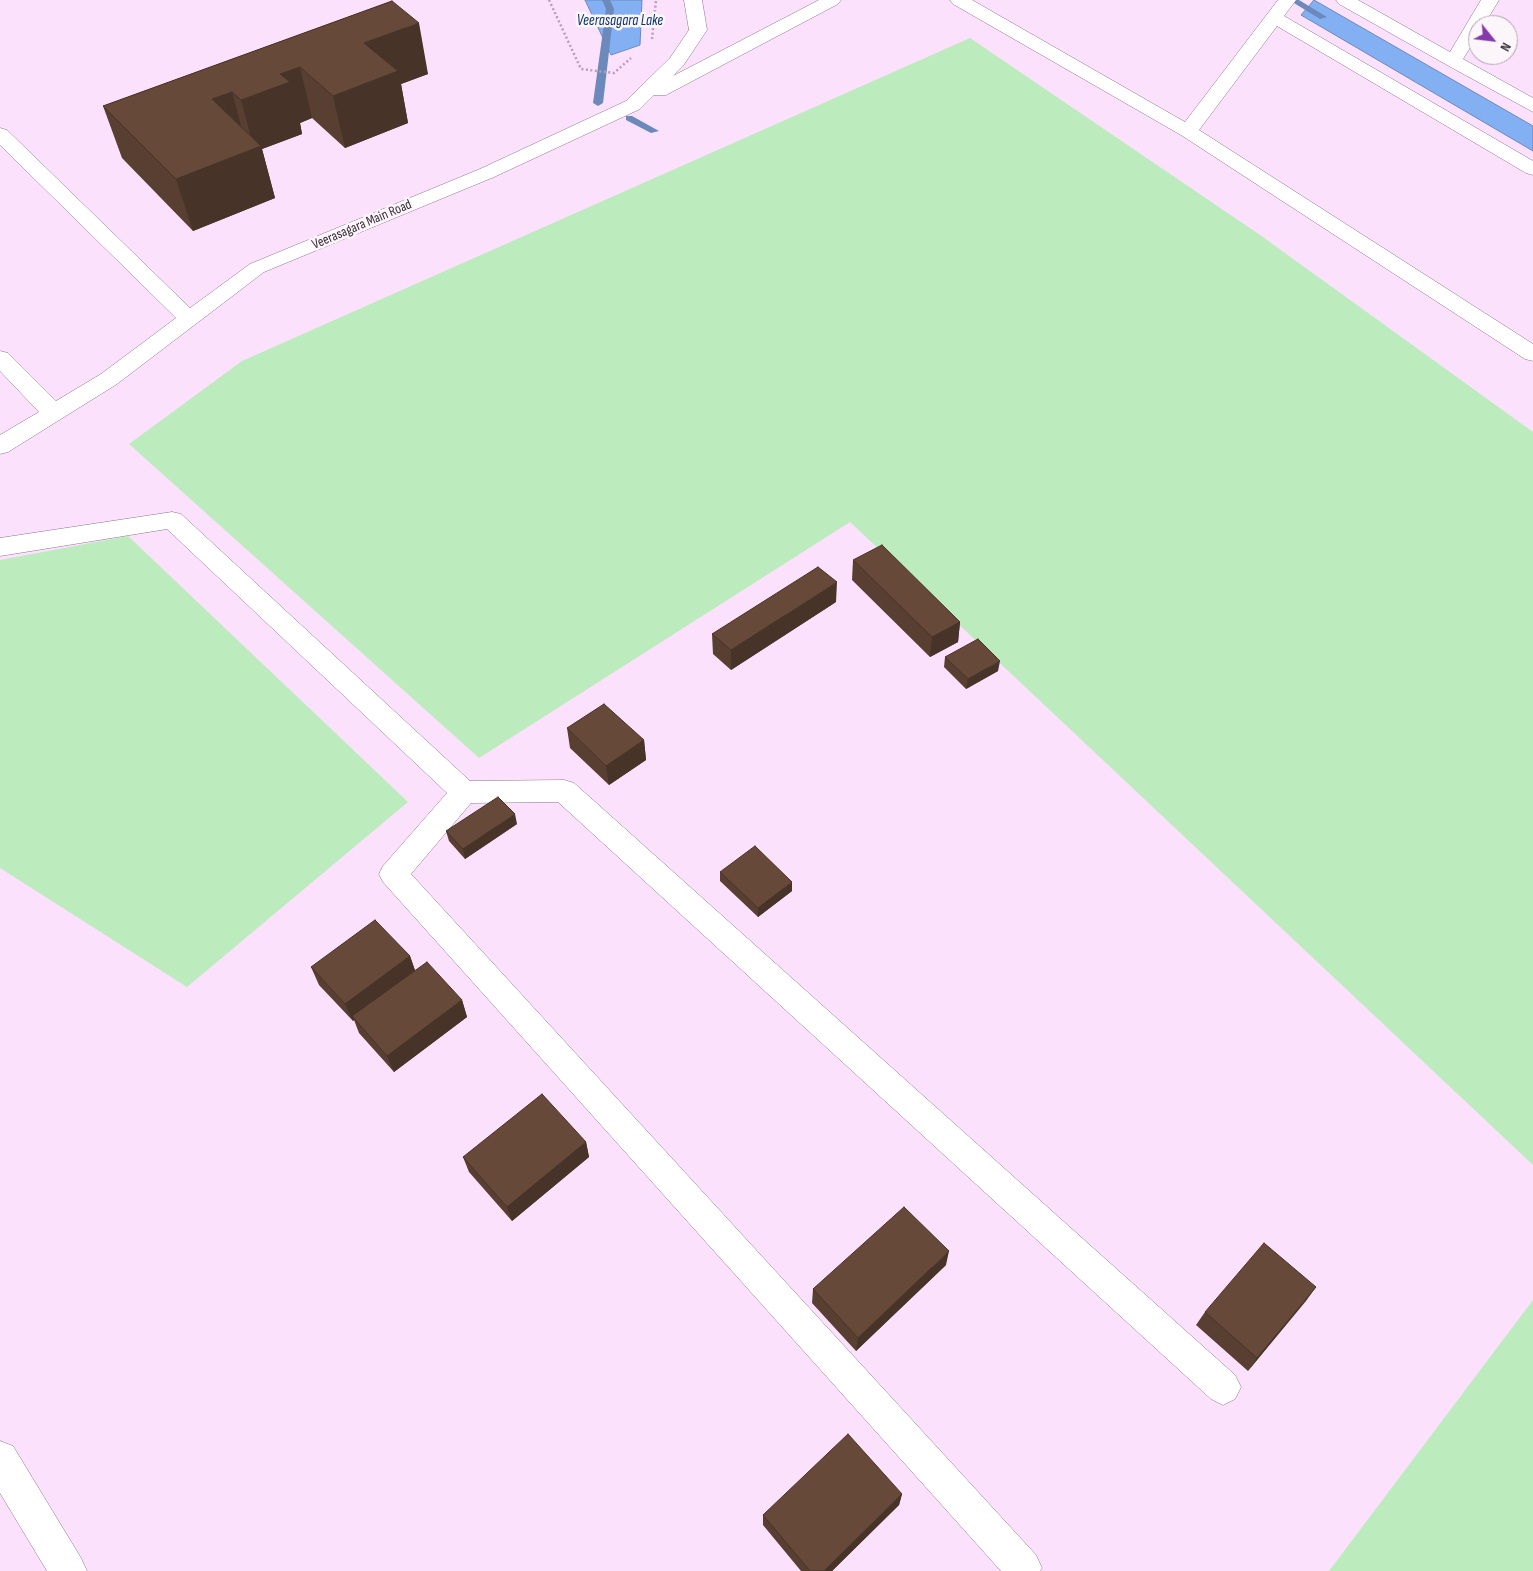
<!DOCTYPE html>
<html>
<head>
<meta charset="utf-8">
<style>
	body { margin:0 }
	#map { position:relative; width:1533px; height:1571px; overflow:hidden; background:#fce1fc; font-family:"Sofia Sans Condensed",sans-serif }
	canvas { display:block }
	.north { position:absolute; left:1468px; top:15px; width:50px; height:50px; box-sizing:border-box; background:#fcf6fb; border:1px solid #aea6ad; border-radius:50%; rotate:119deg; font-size:14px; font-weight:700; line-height:20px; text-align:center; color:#382d38 }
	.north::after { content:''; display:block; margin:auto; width:18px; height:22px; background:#8539aa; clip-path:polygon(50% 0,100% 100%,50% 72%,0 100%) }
</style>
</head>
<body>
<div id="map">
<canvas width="1533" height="1571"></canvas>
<div class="north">N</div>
</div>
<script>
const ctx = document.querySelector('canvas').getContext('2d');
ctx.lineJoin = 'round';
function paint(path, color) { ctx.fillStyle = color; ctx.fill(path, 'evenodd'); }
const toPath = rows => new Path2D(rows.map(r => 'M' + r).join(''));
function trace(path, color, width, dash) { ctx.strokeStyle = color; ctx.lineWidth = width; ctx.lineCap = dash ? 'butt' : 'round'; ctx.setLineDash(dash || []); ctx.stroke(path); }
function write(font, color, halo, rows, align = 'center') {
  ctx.font = font + ' "Sofia Sans Condensed",sans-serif'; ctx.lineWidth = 5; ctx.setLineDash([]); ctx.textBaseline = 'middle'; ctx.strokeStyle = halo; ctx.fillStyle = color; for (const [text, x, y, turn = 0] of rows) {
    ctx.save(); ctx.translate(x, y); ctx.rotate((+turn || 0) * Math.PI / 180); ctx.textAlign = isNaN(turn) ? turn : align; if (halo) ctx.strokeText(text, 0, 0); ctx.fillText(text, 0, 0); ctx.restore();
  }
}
const green = toPath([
	[970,38,1260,235,1533,432,1533,1165,850,522,479,758,129,444,242,361],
	[128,536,408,802,187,987,0,868,0,560],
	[1533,1300,1533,1571,1329,1571]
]);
const water = toPath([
	[585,0,642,0,640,45,611,55,585,0],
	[1314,0,1533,126,1533,151,1301,15,1314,0]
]);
const stream = toPath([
	[602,0,610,0,614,9,603,103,598,106,593,103,606,9,602,0],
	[1289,0,1299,0,1327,17,1320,19,1289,0],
	[626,116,632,116,659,131,651,133,626,120,626,116]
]);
const path = toPath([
	[549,0,581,69,614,73,631,58],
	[652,39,656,0]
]);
const minor = toPath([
	[684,0,702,0,707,30,683,66,673,76,819,0,841,0,838,4,666,95,654,95,640,109,494,177,264,272,117,384,8,452,0,454,0,435,39,412,0,371,0,351,8,353,56,401,101,374,176,318,0,145,0,128,7,130,190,308,250,264,480,169,626,101,670,58,689,30,684,0],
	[950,0,972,0,1185,122,1278,0,1296,0,1284,16,1533,161,1533,175,1526,173,1277,26,1199,130,1533,344,1533,361,1525,359,1181,135,953,4,950,0],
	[1336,0,1358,0,1450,52,1481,0,1499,0,1484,25,1478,25,1478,35,1463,59,1533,98,1533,112,1447,65,1339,4,1336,0],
	[172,512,181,514,470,781,564,780,574,783,1235,1375,1241,1387,1235,1399,1223,1405,1211,1399,558,802,471,803,411,874,1036,1555,1042,1568,1040,1571,1001,1571,383,882,379,874,383,866,447,793,167,529,0,556,0,538,172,512],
	[0,1441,13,1446,81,1558,87,1571,47,1571,0,1493,0,1441]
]);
const wall = toPath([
	[392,1,428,74,401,84,408,123,345,148,312,118,300,123,302,134,262,149,275,198,193,231,122,158,103,106],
	[853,560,960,622,958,642,930,657,852,580],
	[836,602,731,670,713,654,712,634],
	[945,657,998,671,966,689,944,667],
	[567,728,644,740,646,760,609,785,570,748],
	[517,824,465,859,449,841,446,831],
	[720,872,792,891,758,917,720,881],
	[410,956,415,971,462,1000,467,1017,394,1072,359,1033,354,1020,353,1021,319,985,311,967],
	[586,1142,589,1157,512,1221,469,1172,463,1157],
	[946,1265,856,1351,812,1303,813,1289],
	[1316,1287,1248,1371,1196,1325,1205,1312],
	[902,1494,899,1505,832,1571,801,1571,763,1525,763,1515]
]);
const shadedWall = toPath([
	[419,23,428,74,401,84,408,123,345,148,333,96,364,43],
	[300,67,312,118,300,123,302,134,262,149,275,198,193,231,176,179,254,149,241,100,280,74],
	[232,92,246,144,212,99],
	[837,582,836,602,731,670,731,650],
	[960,622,958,642,930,657,932,637],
	[1000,661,998,671,966,689,968,679],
	[644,740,646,760,609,785,606,766],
	[515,814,517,824,465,859,463,849],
	[792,882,792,891,758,917,758,908],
	[410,956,416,973,352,1016,354,1020,353,1021,345,1004],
	[462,1000,467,1017,394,1072,387,1056],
	[586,1142,589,1157,512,1221,507,1207],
	[949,1251,946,1265,856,1351,858,1338],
	[1316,1287,1306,1301,1248,1371,1257,1358],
	[902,1494,899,1505,832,1571,824,1571]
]);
const building = toPath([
	[392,1,419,23,364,43,398,71,333,96,300,67,280,74,290,82,241,100,232,92,212,99,261,146,176,179,103,106,392,1],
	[882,545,960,622,932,637,853,560,882,545],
	[818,567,837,582,731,650,712,634,818,567],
	[978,639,1000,661,968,679,945,657,978,639],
	[604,704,644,740,606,766,567,728,604,704],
	[498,797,515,814,463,849,446,831,498,797],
	[755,846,792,882,758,908,720,872,755,846],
	[375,920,410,956,345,1004,311,967,375,920],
	[427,962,462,1000,387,1056,352,1016,427,962],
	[542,1094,586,1142,507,1207,463,1157,542,1094],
	[904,1207,949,1251,858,1338,813,1289,904,1207],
	[1264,1243,1316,1287,1257,1358,1205,1312,1264,1243],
	[848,1434,902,1494,824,1571,810,1571,763,1515,848,1434]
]);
const farStreetnames = [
	["Veerasagara Main Road",362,225,-23]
];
const farWaternames = [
	["Veerasagara Lake",620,21]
];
paint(green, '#bcebbe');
paint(water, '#83b0f3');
trace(water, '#6c89bb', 1);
paint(stream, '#6c89bb');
trace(minor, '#8d758d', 1);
trace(path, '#b49fb4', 2.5, [2, 2.5]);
paint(minor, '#fff');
paint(wall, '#583f31');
paint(shadedWall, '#473328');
paint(building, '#664939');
trace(building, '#473328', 1);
write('14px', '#382d38', '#fcf6fb', farStreetnames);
write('italic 15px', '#08336d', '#fcf6fb', farWaternames);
</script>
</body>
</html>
